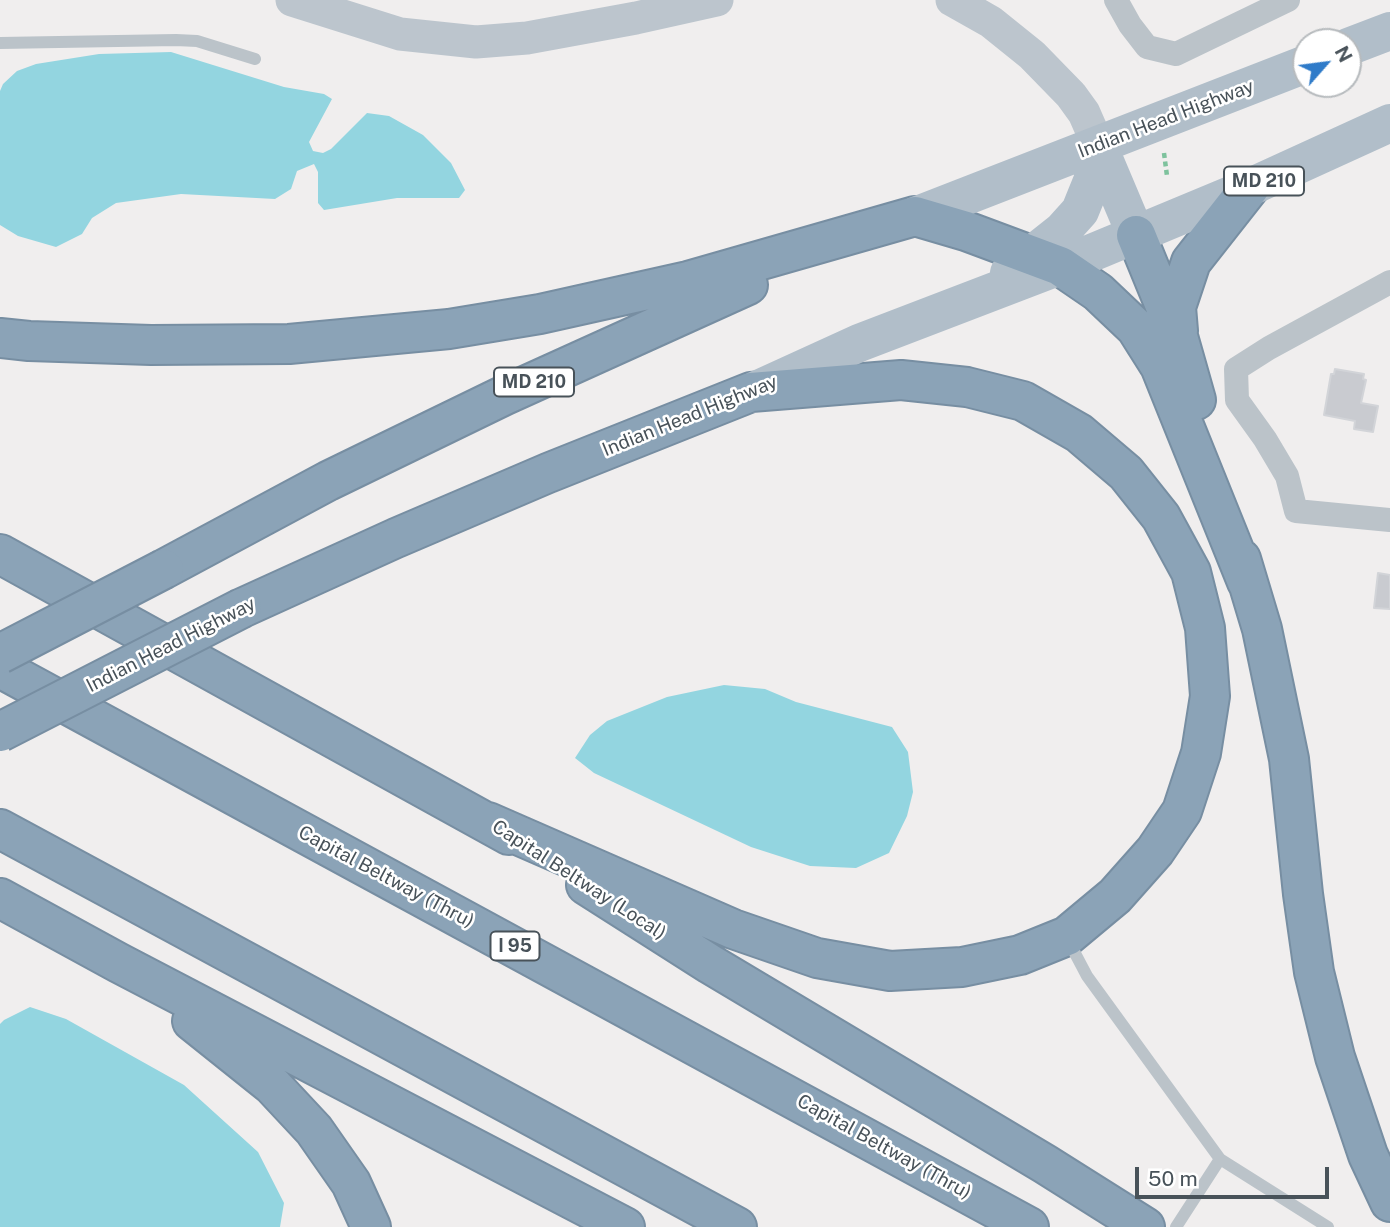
<!DOCTYPE html>
<html>
<head>
<meta charset="utf-8">
<style>
	body { margin:0 }
	#map { position:relative; width:1390px; height:1227px; overflow:hidden; background:#f0eeee; font-family:"Public Sans",sans-serif }
	canvas { display:block }
	.north { position:absolute; left:1292px; top:28px; width:70px; height:70px; box-sizing:border-box; background:#fff; border:2px solid #b6babd; border-radius:50%; rotate:62deg; font-size:19px; font-weight:700; line-height:28px; text-align:center; color:#485259 }
	.north::after { content:''; display:block; margin:auto; width:24px; height:32px; background:#2f7bc9; clip-path:polygon(50% 0,100% 100%,50% 72%,0 100%) }
	.scale { position:absolute; left:1135px; top:1167px; width:194px; height:32px; box-sizing:border-box; border:4px solid #485259; border-top:0; padding-left:9px; font-size:21px; line-height:24px; white-space:nowrap; color:#485259; -webkit-text-stroke:5px #fff; paint-order:stroke }
</style>
</head>
<body>
<div id="map">
<canvas width="1390" height="1227"></canvas>
<div class="north">N</div>
<div class="scale">50 m</div>
</div>
<script>
const ctx = document.querySelector('canvas').getContext('2d');
ctx.lineJoin = 'round';
function paint(path, color) { ctx.fillStyle = color; ctx.fill(path, 'evenodd'); }
const toPath = rows => new Path2D(rows.map(r => 'M' + r).join(''));
function trace(path, color, width, dash) { ctx.strokeStyle = color; ctx.lineWidth = width; ctx.lineCap = dash ? 'butt' : 'round'; ctx.setLineDash(dash || []); ctx.stroke(path); }
function write(font, color, halo, rows, align = 'center') {
  ctx.font = font + ' "Public Sans",sans-serif'; ctx.lineWidth = 5; ctx.setLineDash([]); ctx.textBaseline = 'middle'; ctx.strokeStyle = halo; ctx.fillStyle = color; for (const [text, x, y, turn = 0] of rows) {
    ctx.save(); ctx.translate(x, y); ctx.rotate((+turn || 0) * Math.PI / 180); ctx.textAlign = isNaN(turn) ? turn : align; if (halo) ctx.strokeText(text, 0, 0); ctx.fillText(text, 0, 0); ctx.restore();
  }
}
const water = toPath([
	[171,52,284,87,324,94,332,99,309,142,313,151,323,153,331,149,367,113,389,116,423,135,451,163,465,190,459,198,397,198,324,210,318,203,318,172,314,164,297,171,291,189,275,199,181,194,116,203,92,218,82,234,56,247,18,236,0,225,0,91,3,84,17,71,36,64,99,54],
	[724,685,765,689,796,702,892,727,908,752,913,792,907,816,889,853,856,868,810,866,751,847,594,773,575,758,590,735,607,721,667,697],
	[30,1007,66,1019,184,1085,258,1152,284,1203,280,1227,0,1227,0,1024,4,1020]
]);
const building = toPath([
	[1335,369,1364,374,1363,379,1366,380,1361,403,1378,406,1373,432,1354,429,1355,421,1324,415,1331,374,1334,374,1335,369],
	[1378,573,1390,575,1390,609,1374,608,1378,573]
]);
const path = toPath([
	[1164,153,1167,176]
]);
const lane = toPath([
	[0,43,176,40,197,41,255,59],
	[1068,940,1087,976,1220,1159,1328,1227],
	[1176,1227,1220,1159]
]);
const street = toPath([
	[1116,0,1130,25,1147,47,1176,54,1288,0],
	[1390,282,1269,348,1236,369,1237,400,1265,439,1287,476,1296,511,1390,520]
]);
const secondary = toPath([
	[292,0,400,34,476,42,527,38,636,18,717,0],
	[952,0,991,22,1032,55,1071,95,1084,113,1098,145]
]);
const primary = toPath([
	[1348,47,1390,31],
	[1098,145,1136,235],
	[915,216,1306,64],
	[1009,273,1062,231,1080,211,1095,174,1098,145],
	[756,390,859,343,1060,266,1250,187,1390,123]
]);
const highway = toPath([
	[1136,235,1179,340,1196,400],
	[1178,331,1176,307,1191,262,1250,187],
	[0,338,29,341,151,345,289,344,449,329,540,314,688,281,915,216,966,231,1060,266,1098,292,1136,328,1160,366,1247,582],
	[0,554,509,835],
	[1241,559,1262,629,1289,759,1303,894,1314,972,1335,1057,1368,1155,1390,1202],
	[164,569,328,481,505,395,748,285],
	[242,608,396,538,548,473,751,392,901,380,967,387,1023,401,1079,433,1126,473,1161,517,1191,572,1205,628,1210,696,1201,753,1182,811,1155,851,1115,896,1067,936,1020,955,962,967,890,971,817,958,733,929,488,822],
	[0,668,1029,1227],
	[0,829,737,1227],
	[586,885,710,964,1045,1164,1145,1227],
	[0,898,119,963,625,1227],
	[192,1021,272,1085,314,1130,351,1183,371,1227]
]);
const highwayBridge = toPath([
	[0,654,164,569],
	[0,732,242,608]
]);
const shields = [
	[1264,181,80],
	[534,382,80],
	[515,946,49]
];
const shieldNames = [
	["MD 210",1264,181],
	["MD 210",534,382],
	["I 95",515,946]
];
const streetNames = [
	["Indian Head Highway",1166,119,-21],
	["Indian Head Highway",690,416,-22],
	["Indian Head Highway",171,645,-27],
	["Capital Beltway (Thru)",386,877,28],
	["Capital Beltway (Local)",579,880,33],
	["Capital Beltway (Thru)",884,1147,29]
];
paint(water, '#93d5e0');
paint(building, '#c9cbd0');
trace(building, '#d2d4d8', 2);
trace(highway, '#778ea2', 42);
trace(path, '#7ec29d', 4.5, [5, 3.5]);
trace(lane, '#bbc3c9', 12);
trace(street, '#bbc3c9', 24);
trace(secondary, '#bcc5cd', 33);
trace(primary, '#b1bec9', 38);
trace(highway, '#8ba3b7', 38);
trace(highwayBridge, '#778ea2', 42, []);
trace(highwayBridge, '#8ba3b7', 38);
for (const [x, y, w] of shields) { const box = new Path2D(); box.roundRect(x - w / 2, y - 14.5, w, 29, 5); ctx.fillStyle = '#fff'; ctx.fill(box); trace(box, '#485259', 2); }
write('bold 18px', '#485259', null, shieldNames);
write('19px', '#485259', '#fff', streetNames);
</script>
</body>
</html>
